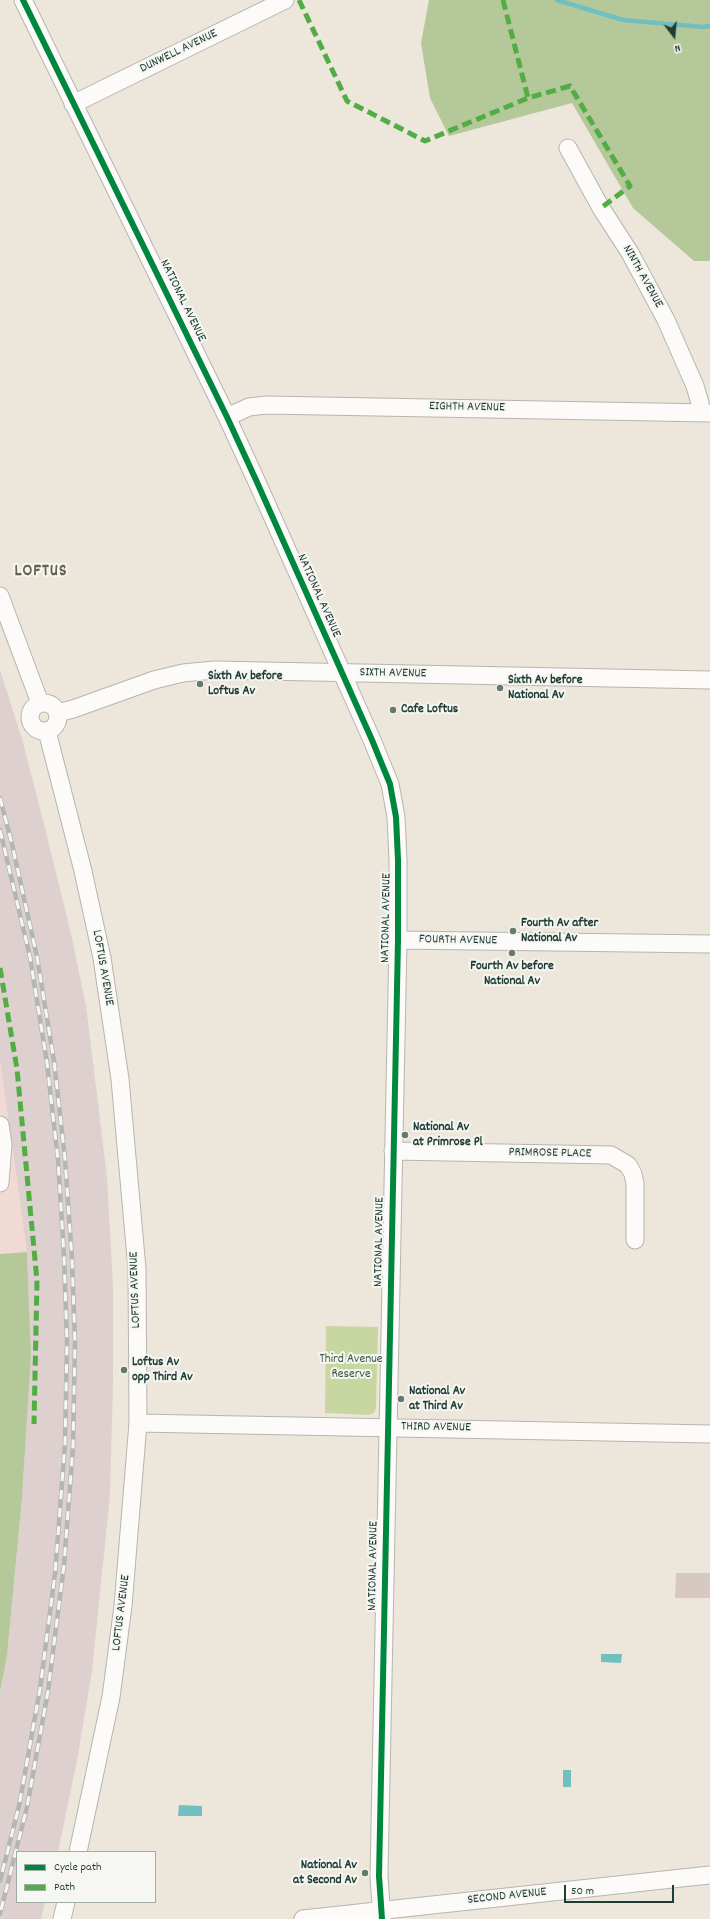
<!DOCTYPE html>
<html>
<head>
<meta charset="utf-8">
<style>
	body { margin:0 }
	#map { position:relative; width:710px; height:1919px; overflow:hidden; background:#ece6db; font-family:Dekko,sans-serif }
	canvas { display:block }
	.legend { position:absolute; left:16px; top:1851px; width:140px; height:52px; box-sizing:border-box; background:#f6f6f2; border:1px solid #a0aca6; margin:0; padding:5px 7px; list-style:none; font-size:12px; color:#1f3d34 }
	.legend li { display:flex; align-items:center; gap:8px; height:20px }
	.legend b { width:20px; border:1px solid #a0aca6 }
	.north { position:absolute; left:654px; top:16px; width:40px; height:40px; -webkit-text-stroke:3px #f6f6f2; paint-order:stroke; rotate:164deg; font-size:11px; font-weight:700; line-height:16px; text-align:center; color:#1f3d34 }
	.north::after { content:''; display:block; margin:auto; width:14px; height:18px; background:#1f3d34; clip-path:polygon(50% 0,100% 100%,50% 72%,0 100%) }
	.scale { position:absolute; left:564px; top:1885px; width:110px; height:18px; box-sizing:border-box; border:2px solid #1f3d34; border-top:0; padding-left:5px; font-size:12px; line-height:14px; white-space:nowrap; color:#1f3d34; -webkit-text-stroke:3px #f6f6f2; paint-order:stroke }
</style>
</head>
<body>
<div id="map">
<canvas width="710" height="1919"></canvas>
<ul class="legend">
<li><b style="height:5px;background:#00873e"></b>Cycle path</li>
<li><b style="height:5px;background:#52ad45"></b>Path</li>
</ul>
<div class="north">N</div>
<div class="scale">50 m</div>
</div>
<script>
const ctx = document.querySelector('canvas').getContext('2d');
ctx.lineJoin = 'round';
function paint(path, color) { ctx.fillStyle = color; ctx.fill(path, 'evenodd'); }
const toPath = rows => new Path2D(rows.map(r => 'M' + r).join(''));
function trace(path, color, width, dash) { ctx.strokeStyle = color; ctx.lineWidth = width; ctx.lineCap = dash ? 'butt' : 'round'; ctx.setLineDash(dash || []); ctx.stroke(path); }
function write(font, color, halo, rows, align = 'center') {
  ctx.font = font + ' Dekko,sans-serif'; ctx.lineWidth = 4; ctx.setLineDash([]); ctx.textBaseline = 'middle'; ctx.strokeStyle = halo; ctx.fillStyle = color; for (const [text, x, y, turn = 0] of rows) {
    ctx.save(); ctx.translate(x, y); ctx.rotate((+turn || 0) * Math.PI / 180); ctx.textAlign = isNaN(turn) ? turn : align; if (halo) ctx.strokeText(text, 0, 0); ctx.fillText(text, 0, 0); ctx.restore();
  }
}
const built = toPath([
	[0,1060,27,1252,0,1254]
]);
const industrial = toPath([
	[0,670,22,739,44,824,71,934,86,1006,107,1177,113,1288,113,1380,110,1495,92,1671,77,1760,58,1852,17,1852,17,1902,45,1902,41,1919,0,1919,0,1692,7,1656,22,1498,31,1356,27,1252,0,1060]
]);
const green = toPath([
	[326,1326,378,1327,376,1408,374,1413,368,1415,325,1413]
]);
const forest = toPath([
	[429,0,710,0,710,261,694,261,633,208,572,103,449,136,430,98,421,43],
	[27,1252,31,1356,22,1498,7,1656,0,1692,0,1254]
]);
const water = toPath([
	[601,1654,622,1654,621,1663,601,1662],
	[563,1770,571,1770,571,1787,563,1787],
	[179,1805,202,1806,202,1816,178,1816]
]);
const stream = toPath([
	[557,0,623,20,703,27,710,26]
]);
const building = toPath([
	[676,1573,710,1573,710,1598,675,1598]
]);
const minor = toPath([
	[23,0,227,417,256,480,372,740,390,784,396,817,398,860,398,940,379,1876,382,1919],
	[73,104,285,0],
	[568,148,601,208,630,253,666,320,695,386,700,403,699,413],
	[227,417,249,407,266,405,710,413],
	[0,596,40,703],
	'30 717a14 14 0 1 1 28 0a14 14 0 1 1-28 0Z',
	[58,713,73,709,154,680,183,673,214,670,710,680],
	[47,731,83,871,102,958,120,1079,137,1269,138,1423,123,1606,111,1697,78,1852],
	[398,940,710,944],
	[0,1125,3,1144,0,1183],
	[393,1151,611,1155,628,1165,633,1174,635,1184,635,1240],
	[138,1423,710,1434],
	[62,1919,66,1902],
	[303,1919,710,1875]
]);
const rail = toPath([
	[0,798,12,844,37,957,54,1061,65,1159,72,1259,75,1343,73,1446,64,1565,48,1691,27,1807,0,1914],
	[0,830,30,957,47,1063,58,1160,64,1256,67,1342,65,1444,55,1574,40,1689,19,1806,0,1881]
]);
const quiet = toPath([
	[299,0,347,101,425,141,528,98,570,86,630,186,601,208],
	[503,0,528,98],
	[0,968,17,1069,37,1281,34,1424]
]);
const cycleway = toPath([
	[23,0,227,417,256,480,372,740,390,784,396,817,398,860,398,940,379,1876,382,1919]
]);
const markers = [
	[200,684,4,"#67786e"],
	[500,688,4,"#67786e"],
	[393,710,4,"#67786e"],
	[513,931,4,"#67786e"],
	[512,953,4,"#67786e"],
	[405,1135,4,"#67786e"],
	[124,1370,4,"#67786e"],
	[401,1399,4,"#67786e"],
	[365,1873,4,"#67786e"]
];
const streetNames = [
	["DUNWELL AVENUE",179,52,-26],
	["NINTH AVENUE",642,277,61],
	["NATIONAL AVENUE",182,301,64],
	["EIGHTH AVENUE",467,408,1],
	["NATIONAL AVENUE",318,596,66],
	["SIXTH AVENUE",393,674,1],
	["NATIONAL AVENUE",387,918,-89],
	["FOURTH AVENUE",458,941,1],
	["LOFTUS AVENUE",102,968,80],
	["PRIMROSE PLACE",550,1154,1],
	["NATIONAL AVENUE",380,1242,-89],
	["LOFTUS AVENUE",136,1290,-92],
	["THIRD AVENUE",436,1428,1],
	["NATIONAL AVENUE",374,1566,-89],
	["LOFTUS AVENUE",122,1613,-83],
	["SECOND AVENUE",507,1897,-6]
];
const poiNames = [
	["Sixth Av before",208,677],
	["Loftus Av",208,692],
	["Sixth Av before",508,681],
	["National Av",508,696],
	["Cafe Loftus",401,710],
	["Fourth Av after",521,924],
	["National Av",521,939],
	["Fourth Av before",512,967,"center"],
	["National Av",512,982,"center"],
	["National Av",413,1128],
	["at Primrose Pl",413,1143],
	["Loftus Av",132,1363],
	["opp Third Av",132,1378],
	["National Av",409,1392],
	["at Third Av",409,1407],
	["National Av",357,1866,"right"],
	["at Second Av",357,1881,"right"]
];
const parkNames = [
	["Third Avenue",351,1360],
	["Reserve",351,1375]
];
const districtNames = [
	["LOFTUS",41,573]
];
paint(built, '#f2dad4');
paint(industrial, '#ded0ce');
paint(green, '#c8d7a1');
paint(forest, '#b5c89a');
paint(water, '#72bfc0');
trace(stream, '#72bfc0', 4.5);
paint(building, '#d7c9bf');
trace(minor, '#b7b5ae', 19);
trace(minor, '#fcfbfa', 17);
trace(rail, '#b3b6b3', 4.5);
trace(rail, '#f6f6f2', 3, [9]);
trace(quiet, '#52ad45', 5, [10, 5]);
trace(cycleway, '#00873e', 6);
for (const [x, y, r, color] of markers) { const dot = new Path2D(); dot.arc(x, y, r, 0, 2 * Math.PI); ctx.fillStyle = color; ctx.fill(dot); trace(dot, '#f6f6f2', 1.5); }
write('13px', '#1f3d34', '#f6f6f2', streetNames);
write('bold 13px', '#1f3d34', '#f6f6f2', poiNames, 'left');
write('13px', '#3b5940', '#f6f6f2', parkNames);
ctx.letterSpacing = '1px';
write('bold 17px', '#636253', '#f6f6f2', districtNames);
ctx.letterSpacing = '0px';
</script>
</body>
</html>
